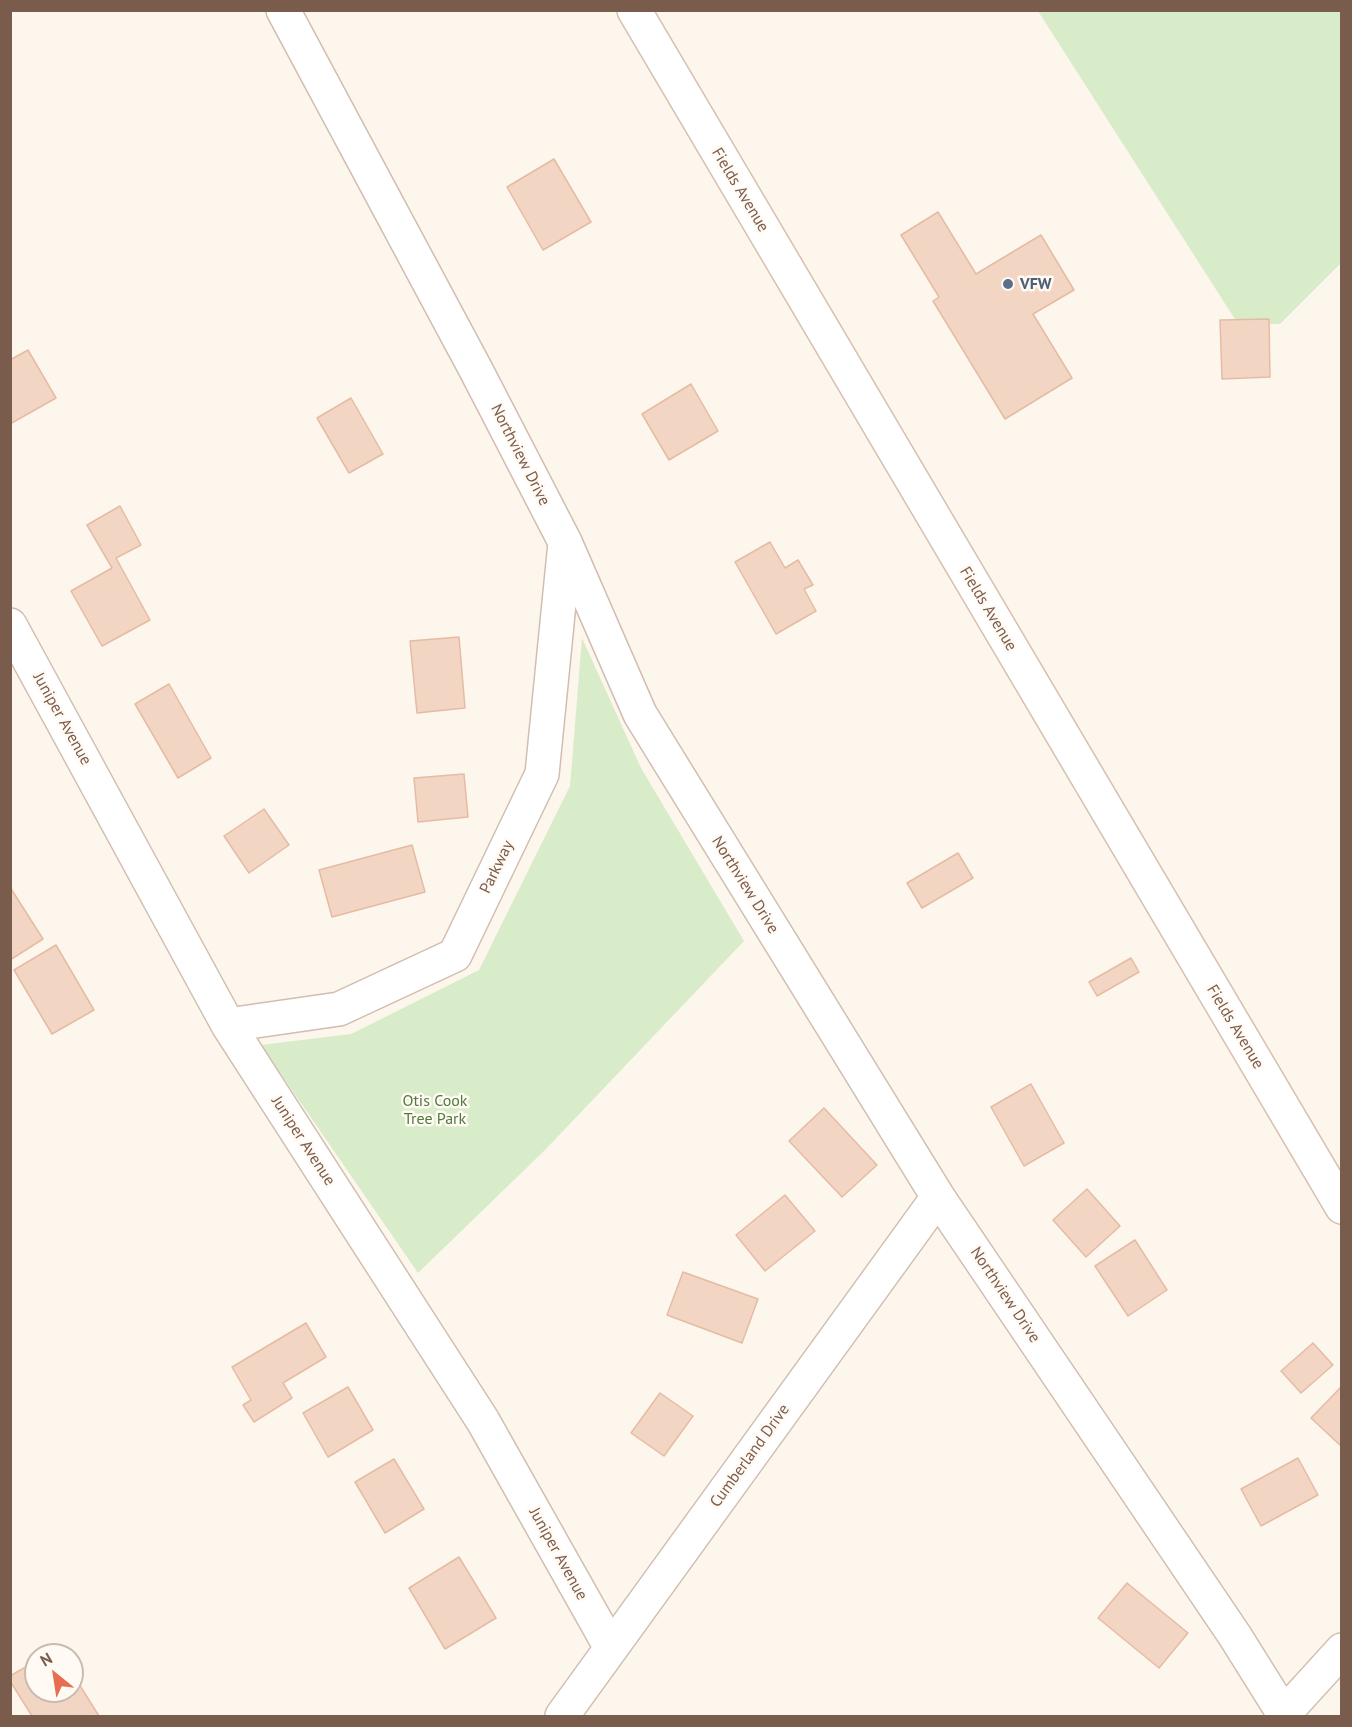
<!DOCTYPE html>
<html>
<head>
<meta charset="utf-8">
<style>
	body { margin:0 }
	#map { position:relative; width:1352px; height:1727px; overflow:hidden; background:#fdf6ec; font-family:"PT Sans",sans-serif }
	canvas { display:block }
	.frame { position:absolute; inset:0; border:12px solid #7a5c4d; pointer-events:none }
	.north { position:absolute; left:24px; top:1643px; width:60px; height:60px; box-sizing:border-box; background:#fffaf3; border:2px solid #cabbb1; border-radius:50%; rotate:330deg; font-size:16px; font-weight:700; line-height:24px; text-align:center; color:#7a5c4d }
	.north::after { content:''; display:block; margin:auto; width:21px; height:27px; background:#e76f51; clip-path:polygon(50% 0,100% 100%,50% 72%,0 100%) }
</style>
</head>
<body>
<div id="map">
<canvas width="1352" height="1727"></canvas>
<div class="frame"></div>
<div class="north">N</div>
</div>
<script>
const ctx = document.querySelector('canvas').getContext('2d');
ctx.lineJoin = 'round';
function paint(path, color) { ctx.fillStyle = color; ctx.fill(path, 'evenodd'); }
const toPath = rows => new Path2D(rows.map(r => 'M' + r).join(''));
function trace(path, color, width, dash) { ctx.strokeStyle = color; ctx.lineWidth = width; ctx.lineCap = dash ? 'butt' : 'round'; ctx.setLineDash(dash || []); ctx.stroke(path); }
function write(font, color, halo, rows, align = 'center') {
  ctx.font = font + ' "PT Sans",sans-serif'; ctx.lineWidth = 5; ctx.setLineDash([]); ctx.textBaseline = 'middle'; ctx.strokeStyle = halo; ctx.fillStyle = color; for (const [text, x, y, turn = 0] of rows) {
    ctx.save(); ctx.translate(x, y); ctx.rotate((+turn || 0) * Math.PI / 180); ctx.textAlign = isNaN(turn) ? turn : align; if (halo) ctx.strokeText(text, 0, 0); ctx.fillText(text, 0, 0); ctx.restore();
  }
}
const green = toPath([
	[1038,11,1341,11,1341,263,1280,324,1238,324],
	[582,638,641,768,744,941,545,1150,418,1273,261,1045,351,1034,479,970,570,786]
]);
const building = toPath([
	[554,159,591,222,543,250,507,187,554,159],
	[938,212,976,274,1041,235,1074,290,1033,314,1072,378,1005,419,933,301,939,297,901,235,938,212],
	[1269,319,1270,377,1222,379,1220,320,1269,319],
	[28,350,56,398,10,424,10,360,28,350],
	[691,384,718,431,669,460,642,414,691,384],
	[351,398,383,454,349,473,317,418,351,398],
	[120,506,141,545,116,558,150,620,102,646,71,591,112,568,87,525,120,506],
	[770,542,785,568,798,560,813,585,804,589,816,611,776,634,735,562,770,542],
	[459,637,465,708,417,713,410,641,459,637],
	[169,684,211,758,178,778,135,704,169,684],
	[464,774,468,817,418,822,414,778,464,774],
	[264,809,289,845,249,873,224,836,264,809],
	[412,845,425,892,332,917,319,870,412,845],
	[958,853,973,878,922,908,907,883,958,853],
	[10,887,43,939,10,960,10,887],
	[56,945,94,1010,52,1034,14,970,56,945],
	[1131,958,1139,972,1097,996,1089,982,1131,958],
	[1031,1084,1064,1143,1024,1166,991,1107,1031,1084],
	[824,1108,877,1165,842,1197,789,1141,824,1108],
	[1087,1189,1120,1226,1086,1257,1053,1220,1087,1189],
	[785,1195,815,1231,765,1271,736,1235,785,1195],
	[1135,1240,1167,1290,1128,1316,1095,1266,1135,1240],
	[683,1272,758,1299,742,1343,667,1315,683,1272],
	[306,1323,326,1357,283,1383,292,1398,254,1422,243,1405,251,1400,232,1367,306,1323],
	[1313,1343,1333,1365,1301,1393,1281,1371,1313,1343],
	[1342,1386,1342,1447,1311,1418,1342,1386],
	[348,1387,373,1430,328,1457,303,1413,348,1387],
	[660,1393,693,1416,664,1456,631,1433,660,1393],
	[1298,1458,1318,1495,1261,1526,1241,1489,1298,1458],
	[394,1459,424,1509,385,1533,355,1482,394,1459],
	[459,1557,496,1618,445,1649,409,1588,459,1557],
	[1127,1583,1188,1633,1159,1668,1098,1618,1127,1583],
	[36,1661,36,1691,72,1691,72,1673,99,1716,32,1716,10,1681,10,1676,36,1661]
]);
const street = toPath([
	[283,10,476,370,565,542,640,714,938,1197,1235,1636,1285,1716],
	[10,625,228,1025,483,1421,611,1648],
	[228,1025,339,1009,455,955,542,774,565,543],
	[562,1716,938,1197]
]);
const secondary = toPath([
	[634,10,1342,1207],
	[1282,1716,1342,1650]
]);
const markers = [
	[1008,284,6,"#5c6f8a"]
];
const streetNames = [
	["Fields Avenue",740,190,59],
	["Northview Drive",520,455,63],
	["Fields Avenue",988,609,59],
	["Juniper Avenue",62,719,61],
	["Parkway",497,867,-64],
	["Northview Drive",745,885,58],
	["Fields Avenue",1235,1027,59],
	["Juniper Avenue",303,1141,57],
	["Northview Drive",1005,1295,56],
	["Cumberland Drive",750,1456,-54],
	["Juniper Avenue",558,1554,61]
];
const serviceNames = [
	["VFW",1020,284]
];
const parkNames = [
	["Otis Cook",435,1101],
	["Tree Park",435,1119]
];
paint(green, '#d8ecc9');
paint(building, '#f3d5c3');
trace(building, '#e6bba3', 1.5);
trace(street, '#d1beb0', 36);
trace(secondary, '#d6c0b0', 36);
trace(street, '#fff', 33);
trace(secondary, '#fff', 33);
for (const [x, y, r, color] of markers) { const dot = new Path2D(); dot.arc(x, y, r, 0, 2 * Math.PI); ctx.fillStyle = color; ctx.fill(dot); trace(dot, '#fffaf3', 2); }
write('16px', '#7a5c4d', '#fffaf3', streetNames);
write('bold 16px', '#4e5e75', '#fffaf3', serviceNames, 'left');
write('16px', '#537a41', '#fffaf3', parkNames);
</script>
</body>
</html>
